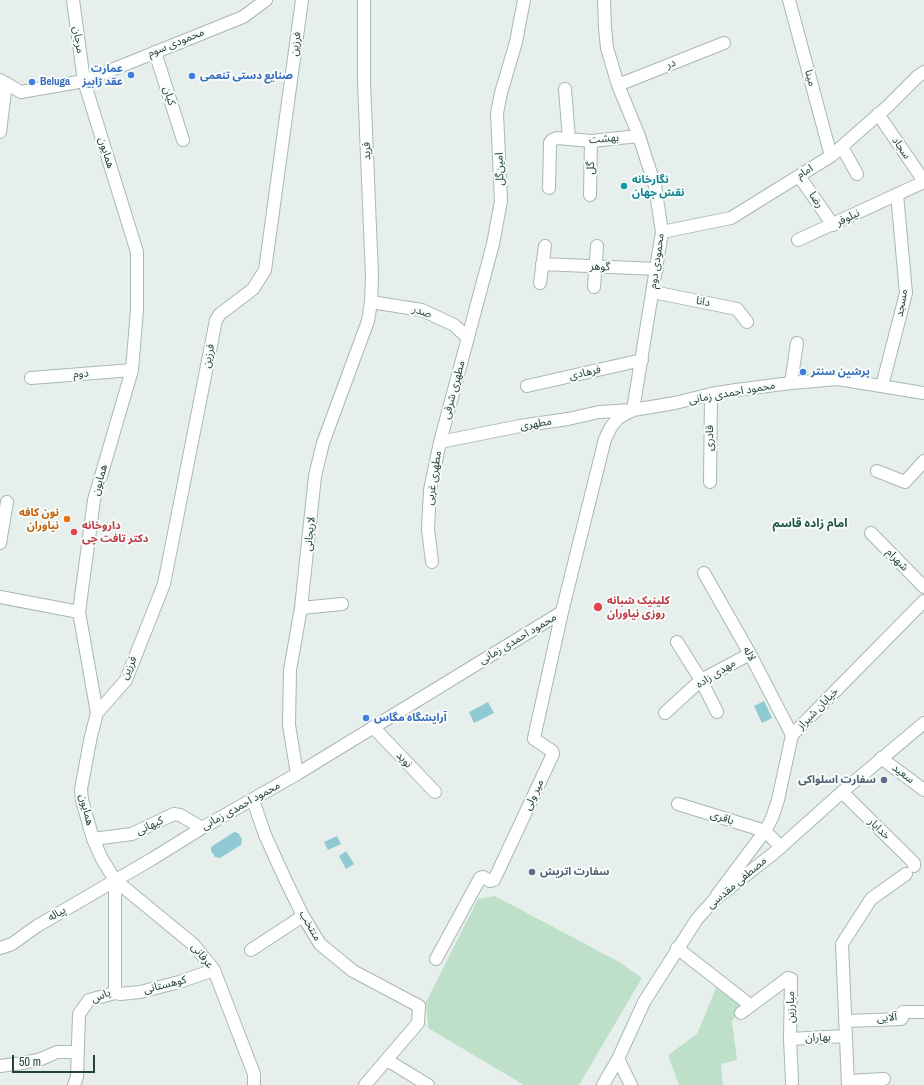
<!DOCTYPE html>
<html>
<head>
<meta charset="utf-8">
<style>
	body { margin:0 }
	#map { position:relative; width:924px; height:1085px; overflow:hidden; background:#e6efeb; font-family:"Archivo Narrow",sans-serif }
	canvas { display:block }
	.scale { position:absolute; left:12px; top:1055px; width:83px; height:18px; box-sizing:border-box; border:2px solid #24423a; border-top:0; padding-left:5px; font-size:12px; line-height:14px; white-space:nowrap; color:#24423a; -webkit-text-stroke:3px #f7fbf9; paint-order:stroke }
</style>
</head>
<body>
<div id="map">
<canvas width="924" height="1085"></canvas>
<div class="scale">50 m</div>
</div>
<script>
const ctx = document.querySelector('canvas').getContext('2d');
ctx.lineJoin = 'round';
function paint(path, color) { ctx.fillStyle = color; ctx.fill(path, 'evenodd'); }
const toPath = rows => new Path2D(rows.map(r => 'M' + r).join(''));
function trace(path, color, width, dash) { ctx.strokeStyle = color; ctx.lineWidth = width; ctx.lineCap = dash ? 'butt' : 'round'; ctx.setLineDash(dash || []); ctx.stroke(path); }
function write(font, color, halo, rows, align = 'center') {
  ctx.font = font + ' "Archivo Narrow","Noto Sans Arabic",sans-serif'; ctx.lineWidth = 4; ctx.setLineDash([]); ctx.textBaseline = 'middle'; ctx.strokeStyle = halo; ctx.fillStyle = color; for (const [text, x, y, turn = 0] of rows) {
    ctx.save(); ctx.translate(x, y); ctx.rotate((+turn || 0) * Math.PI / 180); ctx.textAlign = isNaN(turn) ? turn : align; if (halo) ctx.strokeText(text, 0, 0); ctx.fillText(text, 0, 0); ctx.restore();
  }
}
const green = toPath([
	[495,896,621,963,642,978,579,1085,524,1085,428,1028,426,1002,478,899],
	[716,988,741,1006,732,1022,737,1060,721,1064,723,1085,679,1085,668,1055,697,1034]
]);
const water = toPath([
	[764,701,772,718,762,723,754,706],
	[488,702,494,713,474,723,469,712],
	[234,832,238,833,242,839,241,845,220,858,215,857,211,851,211,847],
	[337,836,341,844,328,850,324,842],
	[346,851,354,864,346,869,339,856]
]);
const minor = toPath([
	[73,0,84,81,137,252,137,310,132,370,94,500,79,612,97,713,91,736,81,789,82,800,93,839,102,859,115,880,194,945,214,970,254,1074,254,1085],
	[789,0,831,156],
	[155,52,183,140],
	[0,80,21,92,84,81,243,17,266,0],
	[618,85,724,43],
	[565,89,569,139],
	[878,114,924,181],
	[0,132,6,83],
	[842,147,857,174],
	[799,176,833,225],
	[549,188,550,143,552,140,557,138,591,141,639,136],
	[590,195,591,141],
	[662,232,731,218,831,156,888,106,917,77,924,72],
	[798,240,924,182],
	[542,264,657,269],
	[540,283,545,246],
	[594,287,597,246],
	[653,292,737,309,747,322],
	[371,302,422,310,454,325,468,338],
	[31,378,132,370],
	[791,383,797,343],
	[527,386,642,360],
	[882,386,906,293,897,194],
	[440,442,520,426,568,419,599,412,633,410,662,232,655,186,639,136,618,85,607,48,605,28,604,0],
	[877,471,905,482,924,461],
	[710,482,711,394],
	[871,533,924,587],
	[0,543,7,502],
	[432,562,428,529,430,490,440,442,493,244,501,201,497,113,501,93,516,42,524,0],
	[704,573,750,654,792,735],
	[0,597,79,612],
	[301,608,342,604],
	[677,642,701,680,717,712],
	[97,713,126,680,164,584,216,320,220,314,253,289,265,270,302,0],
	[665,713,701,680,750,654],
	[373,727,435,792],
	[881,758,924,790],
	[297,774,289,725,290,670,301,608,315,476,323,443,368,321,371,302,372,276,364,83,364,0],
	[842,792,914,863,914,866],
	[253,800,265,835,285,879,303,916,320,944,353,971,419,1006,418,1023,365,1085],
	[678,804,765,831,781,847],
	[93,839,132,834,174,814,180,815,202,828],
	[717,895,765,831,772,818,778,800,792,735,924,601],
	[0,948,12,944,37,926,152,859,202,828,297,774,562,612,605,439,611,427,618,418,633,410,675,403,711,394,736,390,791,383,838,379,924,393],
	[677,948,750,1005],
	[251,950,303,916],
	[436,959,480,878,483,877,490,881,494,880,553,754,552,751,534,739,534,738,562,612],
	[115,993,120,994,140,992,179,982,214,970],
	[741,1013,788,978,791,979,790,1039,792,1082],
	[845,1021,901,1019,902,1018,903,1012,924,1012],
	[790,1039,846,1036],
	[618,1059,631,1085],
	[387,1060,428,1085],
	[0,1066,23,1063,41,1059,57,1052,77,1052],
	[848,1081,884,1079],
	[74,1085,77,1077,79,1014,89,1000,115,993,115,880],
	[848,1085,842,944,871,899,906,874]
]);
const secondary = toPath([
	[603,1085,618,1059,644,1002,697,919,714,900,774,853,842,792,924,723]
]);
const markers = [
	[131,75,4,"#3f7fe0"],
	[192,76,4,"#3f7fe0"],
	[32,82,4,"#3f7fe0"],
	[624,186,4,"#0f9aa8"],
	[803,372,4,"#3f7fe0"],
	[67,519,4,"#e8710a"],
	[74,532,4,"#e0444e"],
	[598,607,5,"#e0444e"],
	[366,718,4,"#3f7fe0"],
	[884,780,4,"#5c6f8a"],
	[532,872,4,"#5c6f8a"]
];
const streetNames = [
	["مرجان",78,40,82],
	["محمودی سوم",176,43,-22],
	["فرزین",296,44,-82],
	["در",671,64,-22],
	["مینا",810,78,75],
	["کیان",169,96,72],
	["بهشت",604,139,-5],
	["سجاد",901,148,56],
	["فرید",367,151,-92],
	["همایون",106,153,73],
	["گل",591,168,-88],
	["امین‌گل",500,169,-92],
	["امام",805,172,-32],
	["رضا",816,200,55],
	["نیلوفر",848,218,-26],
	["محمودی دوم",657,261,-82],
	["گوهر",600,267,2],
	["دانا",703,302,11],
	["مسجد",902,303,-80],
	["صدر",422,312,18],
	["فرزین",209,356,-79],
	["فرهادی",585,373,-13],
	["دوم",81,374,-4],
	["مطهری شرقی",454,390,-75],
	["محمود احمدی زمانی",732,393,-10],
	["مطهری",536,424,-9],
	["قادری",710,438,-89],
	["مطهری غربی",434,478,-81],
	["همایون",100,480,-74],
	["لاریجانی",310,534,-84],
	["شهرام",897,560,46],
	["محمود احمدی زمانی",518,639,-31],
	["لاله",749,654,61],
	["فرزین",129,668,-65],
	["مهدی زاده",716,674,-32],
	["خیابان شیراز",818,709,-46],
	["نوید",404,760,46],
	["سعید",903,774,37],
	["میر ولی",534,795,-65],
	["محمود احمدی زمانی",241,806,-29],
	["همایون",86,810,76],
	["باقری",722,818,17],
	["کیهانی",150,826,-25],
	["خدایار",879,829,44],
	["مصطفی مقدسی",737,883,-40],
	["پیاله",57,914,-31],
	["منتخب",310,926,60],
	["عرفانی",202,956,51],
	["کوهستانی",165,985,-14],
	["یاس",101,996,-22],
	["مبارزین",791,1007,-90],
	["آلایی",887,1018,-5],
	["بهاران",818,1038,-3]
];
const shopNames = [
	["عمارت",123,69,"right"],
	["عقد ژابیز",123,82,"right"],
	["صنایع دستی تنعمی",200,76],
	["Beluga",40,82],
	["پرشین سنتر",811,372],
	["آرایشگاه مگاس",374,718]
];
const cultureNames = [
	["نگارخانه",632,180],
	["نقش جهان",632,193]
];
const foodNames = [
	["نون کافه",59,513],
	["نیاوران",59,526]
];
const healthNames = [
	["داروخانه",82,526],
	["دکتر تافت چی",82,539],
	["کلینیک شبانه",607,601],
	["روزی نیاوران",607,614]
];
const serviceNames = [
	["سفارت اسلواکی",876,780],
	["سفارت اتریش",540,872,"left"]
];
const neighbourhoodNames = [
	["امام زاده قاسم",810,524]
];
paint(green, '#bfe0c8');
paint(water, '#8ec9d4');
trace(minor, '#a8b8b2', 14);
trace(secondary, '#a4bbb3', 14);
trace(minor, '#fff', 12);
trace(secondary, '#fff', 12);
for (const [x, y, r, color] of markers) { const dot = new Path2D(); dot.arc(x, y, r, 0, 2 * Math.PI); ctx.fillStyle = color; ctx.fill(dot); trace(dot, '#f7fbf9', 1.5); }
write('11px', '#24423a', '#f7fbf9', streetNames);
write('bold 11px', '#366cbe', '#f7fbf9', shopNames, 'left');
write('bold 11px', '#0d838f', '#f7fbf9', cultureNames, 'left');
write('bold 11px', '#c56008', '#f7fbf9', foodNames, 'right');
write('bold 11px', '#be3a42', '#f7fbf9', healthNames, 'left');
write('bold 11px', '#4e5e75', '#f7fbf9', serviceNames, 'right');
write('bold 12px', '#1f5548', '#f7fbf9', neighbourhoodNames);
</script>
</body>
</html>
